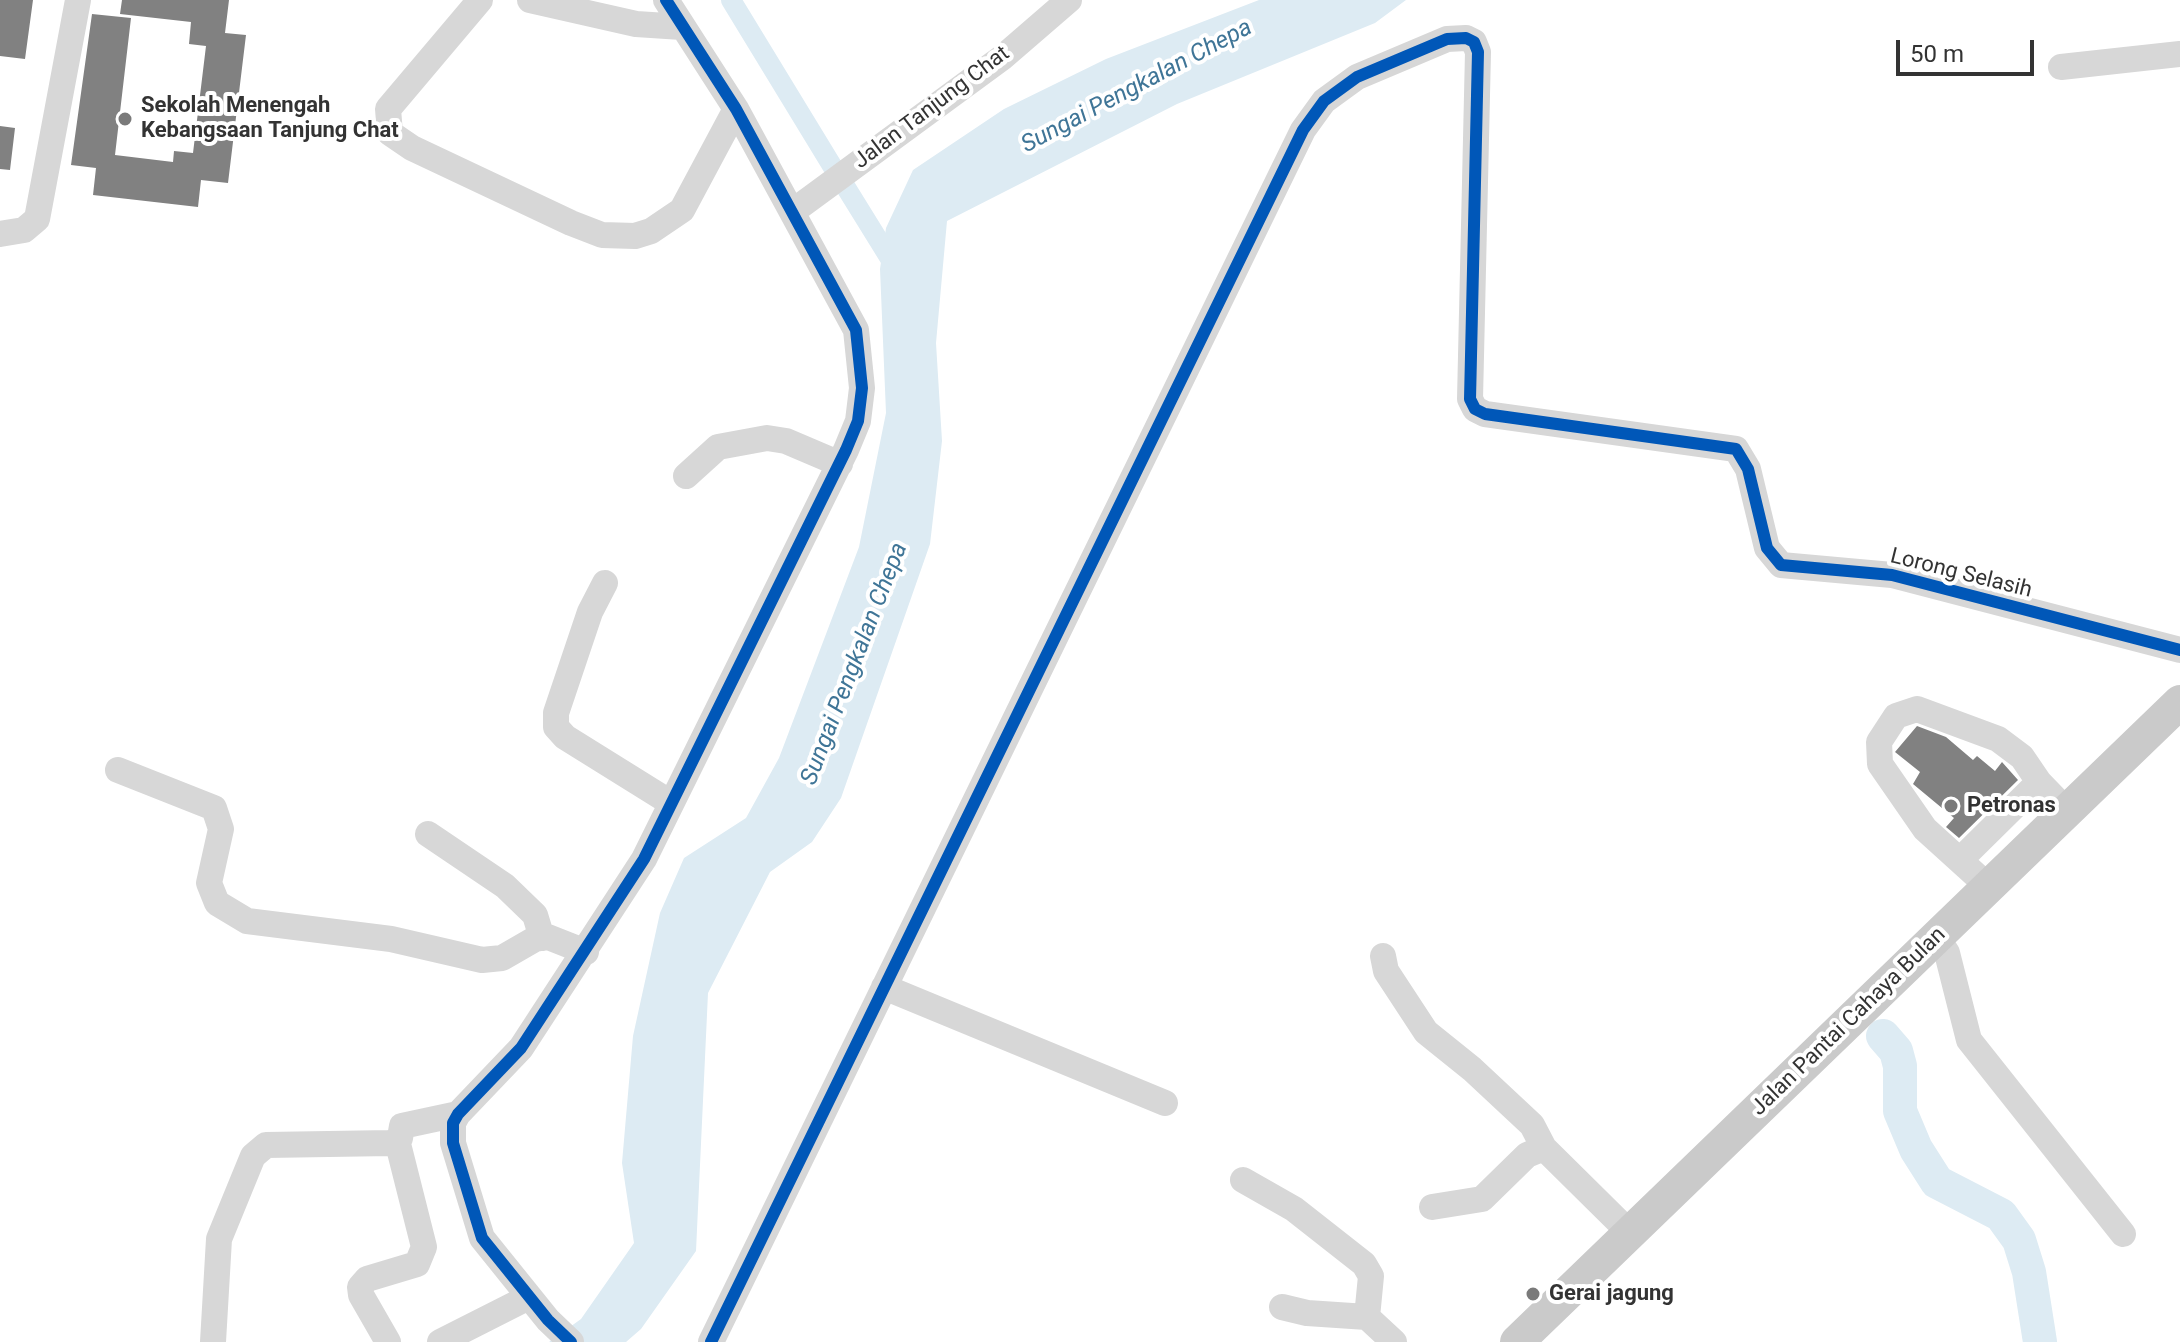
<!DOCTYPE html>
<html>
<head>
<meta charset="utf-8">
<style>
	body { margin:0 }
	#map { position:relative; width:2180px; height:1342px; overflow:hidden; background:#fff; font-family:Roboto,sans-serif }
	canvas { display:block }
	.scale { position:absolute; left:1896px; top:40px; width:138px; height:36px; box-sizing:border-box; border:4px solid #333; border-top:0; padding-left:10px; font-size:24px; line-height:28px; white-space:nowrap; color:#333; -webkit-text-stroke:6px #fff; paint-order:stroke }
</style>
</head>
<body>
<div id="map">
<canvas width="2180" height="1342"></canvas>
<div class="scale">50 m</div>
</div>
<script>
const ctx = document.querySelector('canvas').getContext('2d');
ctx.lineJoin = 'round';
function paint(path, color) { ctx.fillStyle = color; ctx.fill(path, 'evenodd'); }
const toPath = rows => new Path2D(rows.map(r => 'M' + r).join(''));
function trace(path, color, width, dash) { ctx.strokeStyle = color; ctx.lineWidth = width; ctx.lineCap = dash ? 'butt' : 'round'; ctx.setLineDash(dash || []); ctx.stroke(path); }
function write(font, color, halo, rows, align = 'center') {
  ctx.font = font + ' Roboto,sans-serif'; ctx.lineWidth = 8; ctx.setLineDash([]); ctx.textBaseline = 'middle'; ctx.strokeStyle = halo; ctx.fillStyle = color; for (const [text, x, y, turn = 0] of rows) {
    ctx.save(); ctx.translate(x, y); ctx.rotate((+turn || 0) * Math.PI / 180); ctx.textAlign = isNaN(turn) ? turn : align; if (halo) ctx.strokeText(text, 0, 0); ctx.fillText(text, 0, 0); ctx.restore();
  }
}
const water = toPath([
	[1259,0,1406,0,1375,23,1177,104,947,221,936,343,942,441,930,544,841,798,812,842,770,872,708,993,696,1251,641,1329,626,1342,549,1342,581,1319,634,1243,622,1163,633,1036,660,913,684,858,746,818,779,758,859,547,886,413,880,269,886,228,913,170,1004,109,1106,59]
]);
const canal = toPath([
	[731,0,834,169],
	[845,186,897,270]
]);
const river = toPath([
	[1883,1036,1896,1051,1900,1066,1900,1111,1916,1149,1937,1182,2001,1215,2019,1240,2029,1272,2040,1342]
]);
const building = toPath([
	[0,0,33,0,25,59,0,56],
	[122,0,229,0,225,33,246,35,228,183,201,180,198,207,93,195,96,168,71,165,92,14,131,18,115,155,173,162,174,151,193,153,206,46,189,44,191,22,120,14],
	[0,126,15,128,10,170,0,169],
	[1917,726,1946,737,1973,760,1977,756,1995,771,2002,762,2018,780,1959,838,1946,827,1954,818,1913,784,1920,772,1895,752]
]);
const minor = toPath([
	[480,0,388,109,390,133,412,148,571,223,602,235,635,236,651,231,682,210,736,109],
	[530,0,636,24,682,27],
	[2061,67,2180,54],
	[792,212,1003,57,1069,0],
	[0,234,24,230,37,219,78,0],
	[686,476,718,447,767,438,786,441,840,464],
	[605,583,590,612,556,713,556,727,565,737,671,803],
	[118,770,214,808,221,829,209,883,217,903,247,921,391,939,482,960,502,958,535,939,548,937,586,952],
	[428,834,505,886,535,915,542,938],
	[1960,860,2039,782],
	[1989,887,1925,829,1880,764,1879,742,1896,716,1917,709,1998,739,2022,757,2039,782,2067,811],
	[1937,937,1947,953,1969,1040,2123,1234],
	[1383,956,1386,971,1426,1032,1472,1069,1532,1125,1544,1148,1630,1233],
	[884,987,1165,1103],
	[1243,1180,1294,1209,1364,1264,1371,1276,1367,1317],
	[1432,1207,1482,1199,1527,1155,1544,1148],
	[1282,1307,1307,1313,1367,1317,1394,1342],
	[213,1342,219,1239,253,1156,266,1145,391,1143,400,1138,402,1126,458,1114],
	[388,1342,361,1295,360,1287,367,1279,417,1264,424,1247,397,1140],
	[440,1342,529,1297],
	[571,1342,548,1320,482,1238,453,1143,453,1123,458,1114,521,1048,644,859,846,450,858,421,862,388,856,330,736,109,666,0],
	[711,1342,1303,130,1324,101,1357,77,1447,39,1466,38,1474,42,1478,52,1470,399,1475,409,1485,414,1736,449,1748,469,1767,548,1781,565,1892,575,2180,650]
]);
const major = toPath([
	[1517,1342,2180,702]
]);
const cycleway = toPath([
	[571,1342,548,1320,482,1238,453,1143,453,1123,458,1114,521,1048,644,859,846,450,858,421,862,388,856,330,736,109,666,0],
	[711,1342,1303,130,1324,101,1357,77,1447,39,1466,38,1474,42,1478,52,1470,399,1475,409,1485,414,1736,449,1748,469,1767,548,1781,565,1892,575,2180,650]
]);
const markers = [
	[125,119,8,"#7a7a7a"],
	[1951,806,8,"#7a7a7a"],
	[1533,1294,8,"#7a7a7a"]
];
const poiNames = [
	["Sekolah Menengah",141,106],
	["Kebangsaan Tanjung Chat",141,131],
	["Petronas",1967,806],
	["Gerai jagung",1549,1294]
];
const streetNames = [
	["Jalan Tanjung Chat",932,108,-37],
	["Lorong Selasih",1961,574,14],
	["Jalan Pantai Cahaya Bulan",1849,1022,-44]
];
const waterNames = [
	["Sungai Pengkalan Chepa",1137,87,-28],
	["Sungai Pengkalan Chepa",855,664,-69]
];
paint(water, '#ddebf3');
trace(canal, '#ddebf3', 20);
trace(river, '#ddebf3', 34);
paint(building, '#818181');
trace(minor, '#d7d7d7', 26);
trace(major, '#cacaca', 34);
trace(cycleway, '#0057b8', 12);
for (const [x, y, r, color] of markers) { const dot = new Path2D(); dot.arc(x, y, r, 0, 2 * Math.PI); ctx.fillStyle = color; ctx.fill(dot); trace(dot, '#fff', 3); }
write('bold 22px', '#333', '#fff', poiNames, 'left');
write('22px', '#333', '#fff', streetNames);
write('italic 24px', '#3f7597', '#fff', waterNames);
</script>
</body>
</html>
